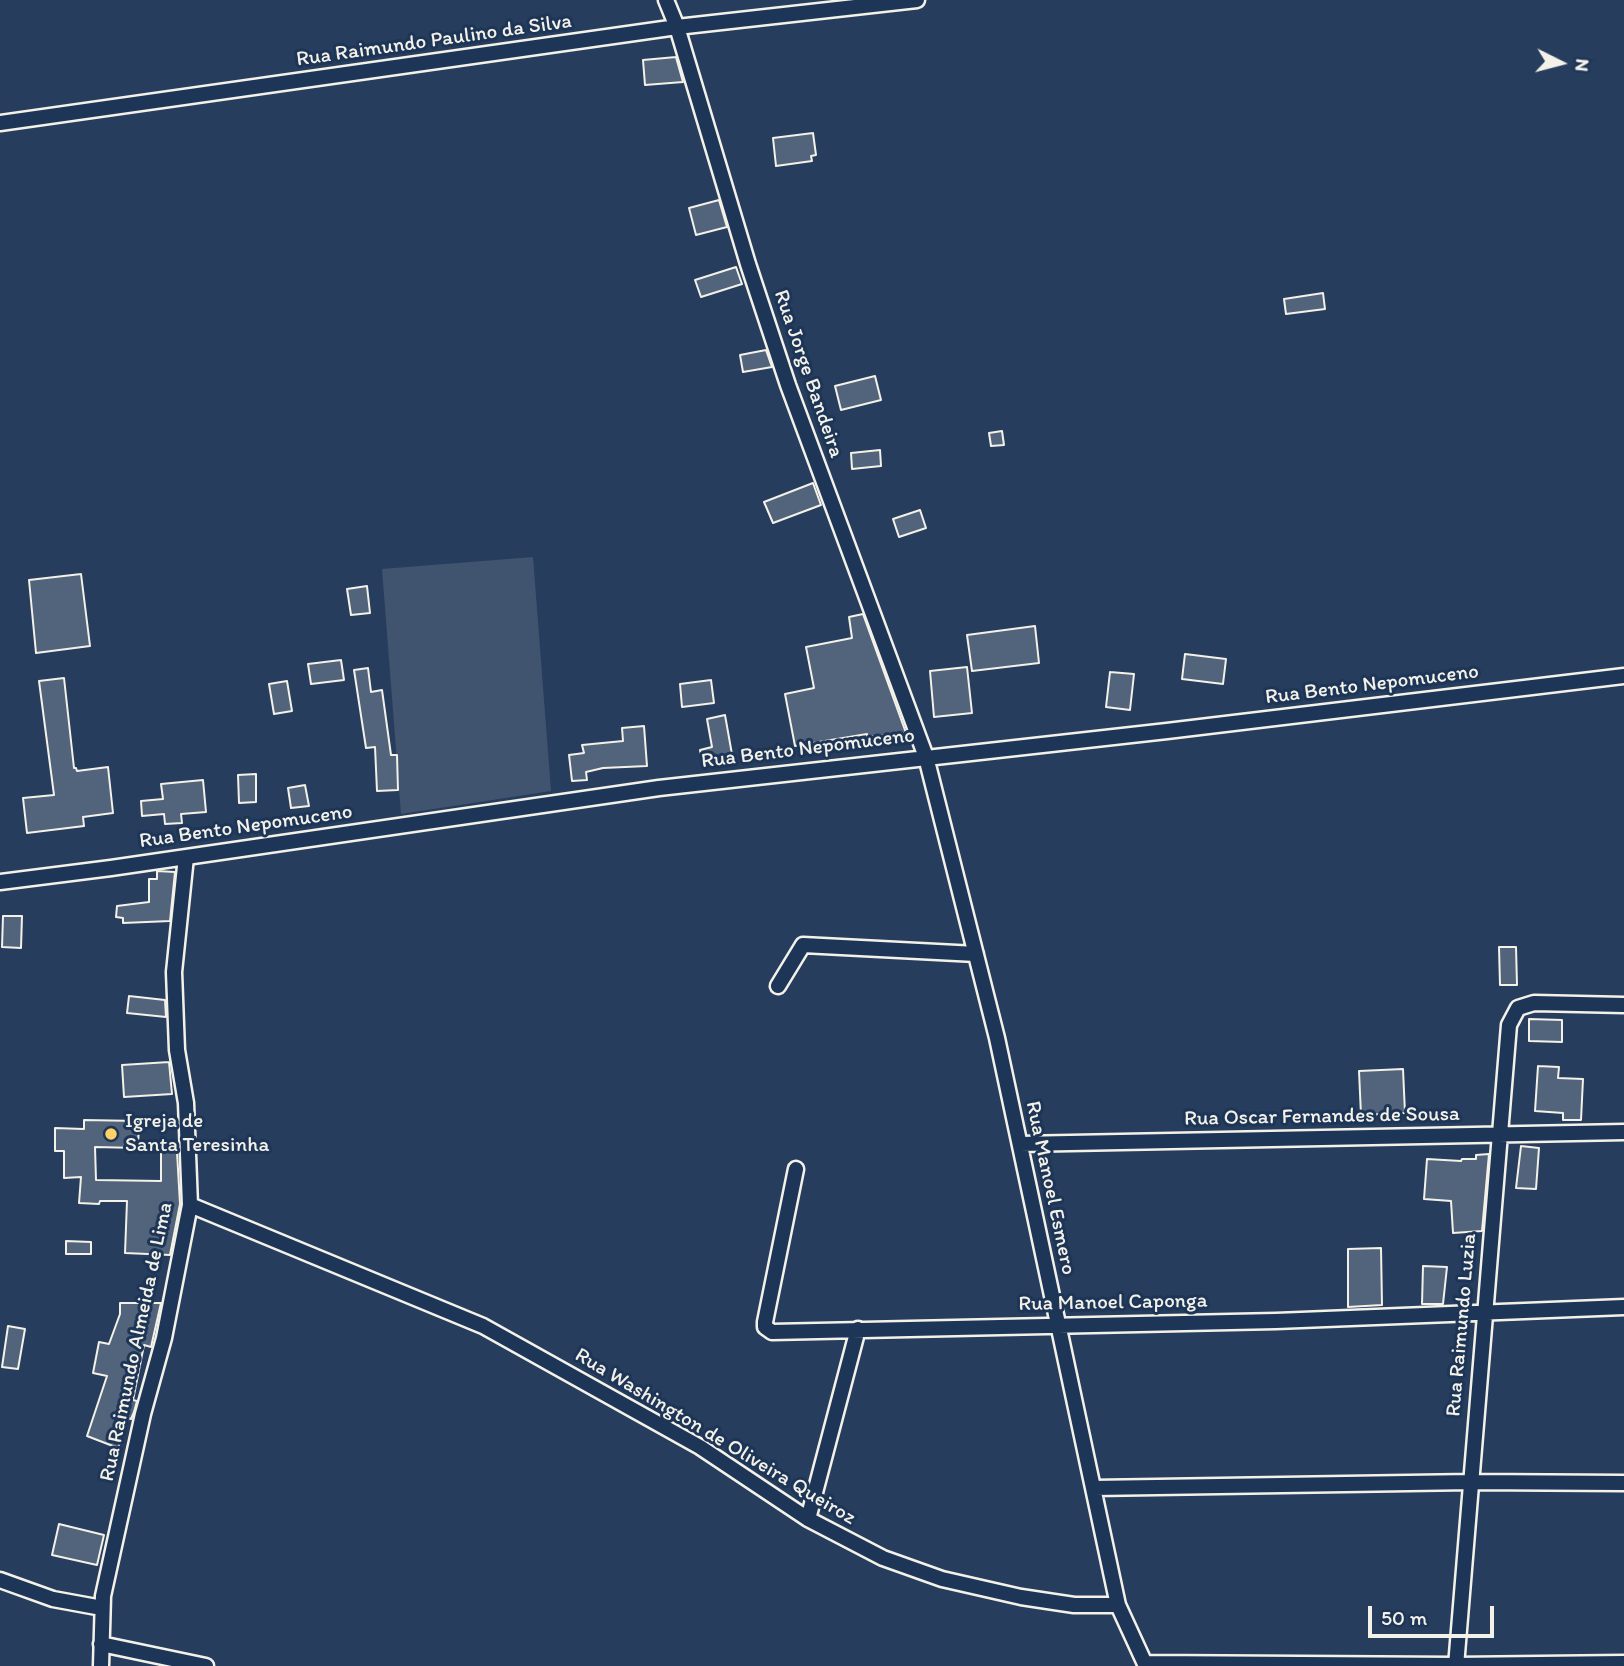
<!DOCTYPE html>
<html>
<head>
<meta charset="utf-8">
<style>
	body { margin:0 }
	#map { position:relative; width:1624px; height:1666px; overflow:hidden; background:#263d5d; font-family:Itim,sans-serif }
	canvas { display:block }
	.north { position:absolute; left:1526px; top:28px; width:70px; height:70px; -webkit-text-stroke:5px #1d3557; paint-order:stroke; rotate:96deg; font-size:19px; font-weight:700; line-height:28px; text-align:center; color:#f4f1e8 }
	.north::after { content:''; display:block; margin:auto; width:24px; height:32px; background:#f4f1e8; clip-path:polygon(50% 0,100% 100%,50% 72%,0 100%) }
	.scale { position:absolute; left:1368px; top:1606px; width:126px; height:32px; box-sizing:border-box; border:4px solid #f4f1e8; border-top:0; padding-left:9px; font-size:21px; line-height:24px; white-space:nowrap; color:#f4f1e8; -webkit-text-stroke:5px #1d3557; paint-order:stroke }
</style>
</head>
<body>
<div id="map">
<canvas width="1624" height="1666"></canvas>
<div class="north">N</div>
<div class="scale">50 m</div>
</div>
<script>
const ctx = document.querySelector('canvas').getContext('2d');
ctx.lineJoin = 'round';
function paint(path, color) { ctx.fillStyle = color; ctx.fill(path, 'evenodd'); }
const toPath = rows => new Path2D(rows.map(r => 'M' + r).join(''));
function trace(path, color, width, dash) { ctx.strokeStyle = color; ctx.lineWidth = width; ctx.lineCap = dash ? 'butt' : 'round'; ctx.setLineDash(dash || []); ctx.stroke(path); }
function write(font, color, halo, rows, align = 'center') {
  ctx.font = font + ' Itim,sans-serif'; ctx.lineWidth = 6; ctx.setLineDash([]); ctx.textBaseline = 'middle'; ctx.strokeStyle = halo; ctx.fillStyle = color; for (const [text, x, y, turn = 0] of rows) {
    ctx.save(); ctx.translate(x, y); ctx.rotate((+turn || 0) * Math.PI / 180); ctx.textAlign = isNaN(turn) ? turn : align; if (halo) ctx.strokeText(text, 0, 0); ctx.fillText(text, 0, 0); ctx.restore();
  }
}
const green = toPath([
	[533,557,551,791,401,814,382,569]
]);
const building = toPath([
	[676,57,683,82,645,85,643,60,676,57],
	[813,133,816,155,811,156,812,161,776,166,773,138,813,133],
	[719,200,727,227,696,235,689,208,719,200],
	[736,267,742,284,701,297,695,280,736,267],
	[1323,293,1325,309,1286,314,1284,299,1323,293],
	[766,350,772,367,743,372,740,355,766,350],
	[875,376,881,400,841,410,835,386,875,376],
	[1002,431,1004,445,991,446,989,433,1002,431],
	[880,450,881,466,852,469,851,453,880,450],
	[813,483,821,505,773,523,764,502,813,483],
	[920,510,926,528,899,537,893,519,920,510],
	[81,574,90,646,36,653,29,580,81,574],
	[367,586,370,613,351,615,347,589,367,586],
	[863,614,906,733,867,737,867,734,795,746,785,694,814,688,806,647,852,638,849,617,863,614],
	[1035,626,1039,663,972,671,967,635,1035,626],
	[1185,654,1226,659,1223,684,1182,679,1185,654],
	[341,660,344,680,311,684,308,664,341,660],
	[967,667,972,713,934,717,930,671,967,667],
	[368,668,371,692,382,690,391,755,397,755,398,790,377,791,375,747,366,748,354,670,368,668],
	[1110,672,1134,674,1130,710,1106,707,1110,672],
	[64,678,74,768,76,768,77,771,108,767,113,813,83,817,84,826,27,833,23,798,54,795,39,681,64,678],
	[711,680,714,703,682,707,680,684,711,680],
	[287,681,292,711,274,714,269,684,287,681],
	[725,715,733,760,703,767,700,750,712,747,707,719,725,715],
	[644,726,647,766,603,768,586,772,587,780,572,781,569,755,584,753,582,745,623,741,622,728,644,726],
	[256,774,256,802,239,803,238,775,256,774],
	[203,780,206,812,181,814,182,823,165,824,164,814,142,816,141,801,163,799,161,784,203,780],
	[305,785,309,806,291,808,288,788,305,785],
	[157,871,175,872,170,921,123,923,123,918,116,917,117,906,149,902,149,879,157,879,157,871],
	[3,916,22,916,21,948,2,947,3,916],
	[1499,947,1516,947,1517,985,1500,985,1499,947],
	[129,996,165,1000,166,1017,127,1013,129,996],
	[1529,1019,1562,1020,1562,1042,1529,1041,1529,1019],
	[169,1062,172,1094,124,1097,122,1065,169,1062],
	[1538,1066,1559,1067,1558,1078,1583,1079,1581,1120,1563,1120,1563,1113,1535,1111,1538,1066],
	[1403,1069,1405,1113,1361,1115,1359,1071,1403,1069],
	[84,1120,139,1121,138,1148,95,1147,96,1180,161,1181,161,1152,177,1152,180,1204,170,1255,125,1253,127,1201,100,1201,99,1204,79,1203,81,1177,64,1178,64,1151,55,1151,55,1128,84,1129,84,1120],
	[1521,1146,1539,1148,1536,1189,1516,1188,1521,1146],
	[1489,1154,1482,1231,1453,1233,1451,1201,1424,1199,1427,1159,1461,1161,1462,1159,1476,1159,1476,1155,1489,1154],
	[66,1241,91,1242,91,1254,66,1254,66,1241],
	[1381,1248,1382,1305,1348,1307,1348,1249,1381,1248],
	[1423,1266,1447,1267,1443,1304,1422,1304,1423,1266],
	[120,1303,161,1303,151,1347,144,1345,133,1400,137,1401,134,1412,131,1419,128,1418,118,1448,87,1436,107,1376,93,1373,99,1342,109,1344,120,1314,120,1303],
	[8,1326,25,1329,18,1369,2,1367,8,1326],
	[59,1524,104,1535,97,1565,52,1555,59,1524]
]);
const street = toPath([
	[666,0,677,27,748,264,788,385,926,757,997,1038,1118,1605,1146,1666],
	[0,123,677,27,917,0],
	[0,882,111,868,659,788,1167,731,1624,676],
	[778,986,803,945,976,954],
	[1020,1144,1624,1132],
	[796,1169,765,1322,765,1327,772,1332,1276,1321,1624,1307],
	[190,1205,483,1326,700,1447,808,1519,883,1558,942,1579,1021,1597,1074,1605,1118,1605],
	[1094,1488,1471,1482,1624,1483],
	[808,1519,858,1329],
	[0,1580,53,1599,102,1608],
	[101,1644,206,1666],
	[1145,1663,1456,1665,1624,1663],
	[101,1666,103,1596,143,1414,164,1338,190,1205,186,1103,177,1050,174,972,186,857],
	[1456,1666,1509,1025,1518,1008,1534,1003,1624,1005]
]);
const markers = [
	[111,1134,7,"#ffd166"]
];
const streetNames = [
	["Rua Raimundo Paulino da Silva",434,41,-8],
	["Rua Jorge Bandeira",808,374,71],
	["Rua Bento Nepomuceno",1372,685,-7],
	["Rua Bento Nepomuceno",808,749,-7],
	["Rua Bento Nepomuceno",246,827,-8],
	["Rua Oscar Fernandes de Sousa",1322,1117,-1],
	["Rua Manoel Esmero",1050,1188,78],
	["Rua Manoel Caponga",1113,1303,-1],
	["Rua Raimundo Luzia",1462,1325,-85],
	["Rua Raimundo Almeida de Lima",137,1342,-78],
	["Rua Washington de Oliveira Queiroz",715,1437,31]
];
const poiNames = [
	["Igreja de",125,1122],
	["Santa Teresinha",125,1146]
];
paint(green, '#40546f');
paint(building, '#52647b');
trace(building, '#f4f1e8', 2);
trace(street, '#f4f1e8', 19);
trace(street, '#1d3557', 14);
for (const [x, y, r, color] of markers) { const dot = new Path2D(); dot.arc(x, y, r, 0, 2 * Math.PI); ctx.fillStyle = color; ctx.fill(dot); trace(dot, '#1d3557', 2.5); }
write('21px', '#f4f1e8', '#1d3557', streetNames);
write('21px', '#f4f1e8', '#1d3557', poiNames, 'left');
</script>
</body>
</html>
